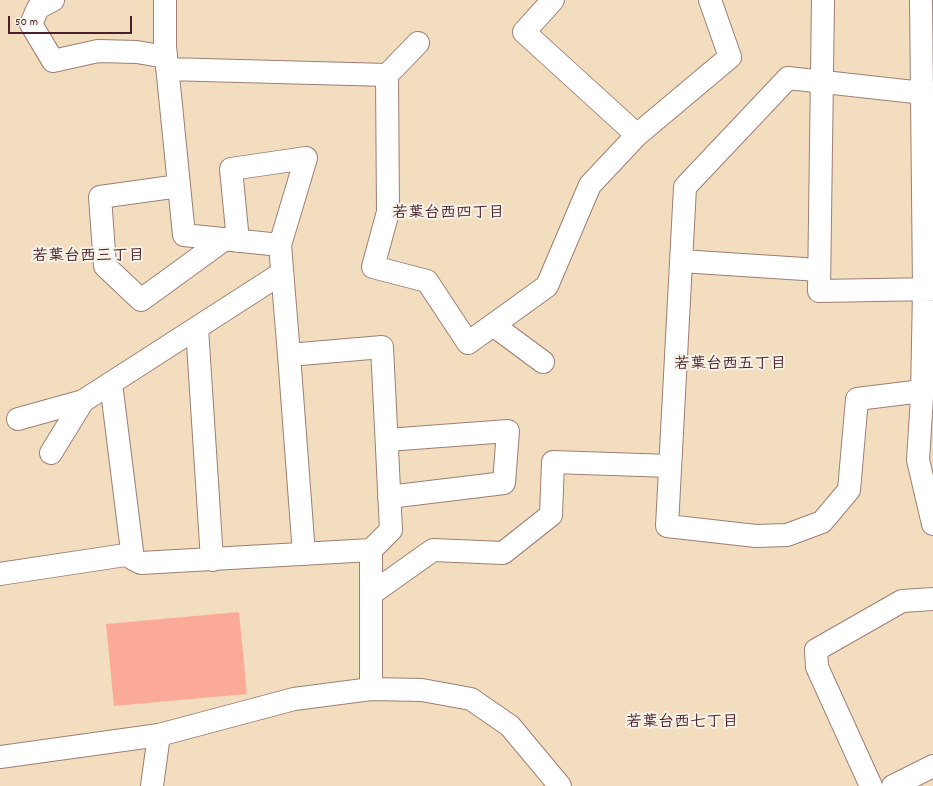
<!DOCTYPE html>
<html>
<head>
<meta charset="utf-8">
<style>
	body { margin:0 }
	#map { position:relative; width:933px; height:786px; overflow:hidden; background:#f2debf; font-family:Dekko,sans-serif }
	canvas { display:block }
	.scale { position:absolute; left:8px; top:16px; width:124px; height:18px; box-sizing:border-box; border:2px solid #4a1f2b; border-top:0; padding-left:5px; font-size:12px; line-height:14px; white-space:nowrap; color:#4a1f2b; -webkit-text-stroke:3px #f7f3e8; paint-order:stroke }
</style>
</head>
<body>
<div id="map">
<canvas width="933" height="786"></canvas>
<div class="scale">50 m</div>
</div>
<script>
const ctx = document.querySelector('canvas').getContext('2d');
ctx.lineJoin = 'round';
function paint(path, color) { ctx.fillStyle = color; ctx.fill(path, 'evenodd'); }
const toPath = rows => new Path2D(rows.map(r => 'M' + r).join(''));
function trace(path, color, width, dash) { ctx.strokeStyle = color; ctx.lineWidth = width; ctx.lineCap = dash ? 'butt' : 'round'; ctx.setLineDash(dash || []); ctx.stroke(path); }
function write(font, color, halo, rows, align = 'center') {
  ctx.font = font + ' Dekko,"Klee One",sans-serif'; ctx.lineWidth = 4; ctx.setLineDash([]); ctx.textBaseline = 'middle'; ctx.strokeStyle = halo; ctx.fillStyle = color; for (const [text, x, y, turn = 0] of rows) {
    ctx.save(); ctx.translate(x, y); ctx.rotate((+turn || 0) * Math.PI / 180); ctx.textAlign = isNaN(turn) ? turn : align; if (halo) ctx.strokeText(text, 0, 0); ctx.fillText(text, 0, 0); ctx.restore();
  }
}
const building = toPath([
	[239,612,247,694,114,706,106,624]
]);
const minor = toPath([
	[53,0,38,8,31,24,53,61,98,51,137,52,166,57],
	[165,0,165,46,184,235,280,245,289,355,382,347,391,530,371,550,371,594,433,550,503,553,551,515,553,462,670,466],
	[823,0,819,291,933,289],
	[921,0,924,289,922,397,918,460,933,524],
	[418,43,387,75,388,212,373,267,427,281,468,343,547,286,590,185,637,135,524,32,553,0],
	[167,69,387,75],
	[637,135,730,57,710,0],
	[179,186,100,197,105,266,141,300,225,239],
	[238,241,231,169,306,158,280,245],
	[681,261,819,270],
	[493,325,543,362],
	[197,328,212,560],
	[289,355,304,554],
	[111,383,133,559,141,563,371,550],
	[922,391,857,399,849,490,822,522,787,535,756,536,667,526,685,187,788,78,933,94],
	[18,419,83,401],
	[387,440,508,431,504,483,389,497],
	[51,453,83,401,282,273],
	[0,574,132,554],
	[371,689,371,594],
	[0,757,159,735,294,699,371,689,422,690,471,699,510,726,560,786],
	[152,786,159,735],
	[871,786,817,667,816,650,902,601,933,599],
	[893,786,933,766]
]);
const neighbourhoodNames = [
	["若葉台西四丁目",448,215],
	["若葉台西三丁目",88,258],
	["若葉台西五丁目",730,366],
	["若葉台西七丁目",682,724]
];
paint(building, '#fbaa97');
trace(minor, '#9e7e75', 24);
trace(minor, '#fff', 22);
write('bold 16px', '#4a1f2b', '#f7f3e8', neighbourhoodNames);
</script>
</body>
</html>
